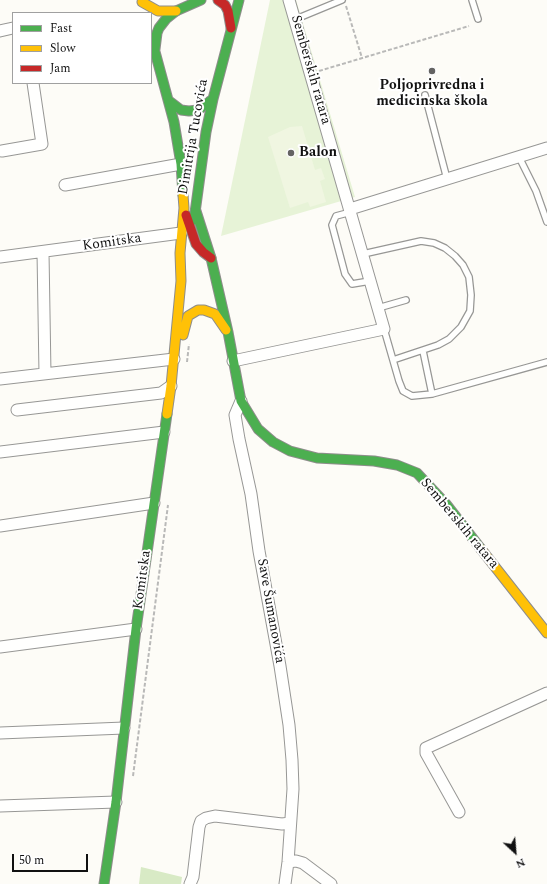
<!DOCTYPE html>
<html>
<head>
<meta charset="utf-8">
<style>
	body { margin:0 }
	#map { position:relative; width:547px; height:884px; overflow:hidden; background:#fdfcf7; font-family:Spectral,serif }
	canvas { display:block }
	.legend { position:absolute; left:12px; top:12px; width:140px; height:72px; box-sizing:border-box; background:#fff; border:1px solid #a0a0a0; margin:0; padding:5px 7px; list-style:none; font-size:12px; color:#111 }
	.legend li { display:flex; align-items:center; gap:8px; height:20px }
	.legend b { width:20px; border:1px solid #a0a0a0 }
	.north { position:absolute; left:495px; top:832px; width:40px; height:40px; -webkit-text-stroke:3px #fff; paint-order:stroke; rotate:154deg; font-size:11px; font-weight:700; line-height:16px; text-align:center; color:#111 }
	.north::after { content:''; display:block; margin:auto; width:14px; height:18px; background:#111; clip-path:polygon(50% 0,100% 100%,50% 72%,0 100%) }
	.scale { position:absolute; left:12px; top:854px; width:76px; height:18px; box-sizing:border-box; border:2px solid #111; border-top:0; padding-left:5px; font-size:12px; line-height:14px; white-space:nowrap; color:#111; -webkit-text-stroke:3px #fff; paint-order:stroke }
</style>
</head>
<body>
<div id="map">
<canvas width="547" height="884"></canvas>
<ul class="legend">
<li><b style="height:5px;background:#4caf50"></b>Fast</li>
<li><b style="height:5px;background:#ffc107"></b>Slow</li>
<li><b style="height:5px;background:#c62828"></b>Jam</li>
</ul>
<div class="north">N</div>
<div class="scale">50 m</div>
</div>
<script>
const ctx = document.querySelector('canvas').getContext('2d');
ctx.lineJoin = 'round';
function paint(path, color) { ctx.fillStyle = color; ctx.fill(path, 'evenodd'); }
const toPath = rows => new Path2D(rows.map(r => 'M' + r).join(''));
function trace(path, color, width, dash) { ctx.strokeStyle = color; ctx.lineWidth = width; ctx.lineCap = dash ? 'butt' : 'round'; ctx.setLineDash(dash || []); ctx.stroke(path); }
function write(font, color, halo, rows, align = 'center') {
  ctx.font = font + ' Spectral,serif'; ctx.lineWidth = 4; ctx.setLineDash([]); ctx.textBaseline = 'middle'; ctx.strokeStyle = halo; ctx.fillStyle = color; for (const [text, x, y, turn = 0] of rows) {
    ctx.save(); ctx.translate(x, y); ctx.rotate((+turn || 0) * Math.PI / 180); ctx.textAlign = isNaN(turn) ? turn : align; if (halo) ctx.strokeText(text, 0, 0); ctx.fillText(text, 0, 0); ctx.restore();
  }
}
const green = toPath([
	[270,0,296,0,355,197,221,236]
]);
const forest = toPath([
	[141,867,182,877,181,884,139,884]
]);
const pitch = toPath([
	[302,126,315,170,321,168,325,179,320,181,326,202,310,207,308,202,290,208,268,137,290,127]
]);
const path = toPath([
	[346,6,362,58],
	[319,71,469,26],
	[187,362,189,344],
	[133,776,168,505]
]);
const lane = toPath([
	[472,0,478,19],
	[296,19,342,0],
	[425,95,447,179],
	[519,157,536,191,547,222],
	[351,212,336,216,332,225,345,274,352,284,370,281],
	[363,254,421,241,434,243,445,248,455,256,463,265,469,277,471,295,470,311,461,327,449,339,438,345,393,360],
	[378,308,406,300],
	[384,329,399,381,403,391,412,396,432,394,547,362],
	[423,351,432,394]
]);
const street = toPath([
	[0,31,13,28],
	[2,151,42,144,33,83],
	[65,185,181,164],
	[350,209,547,148],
	[43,252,45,374],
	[0,257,181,233],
	[233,361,384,329,289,0],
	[0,379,174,359],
	[241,401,235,415,239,439,251,494,259,551,280,666,289,725,292,760,293,789,288,862,285,884],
	[17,410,161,393,171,386],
	[0,452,164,432],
	[0,526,154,503],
	[0,647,136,629],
	[0,733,124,728],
	[0,806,116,802],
	[459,812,426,753,426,748,547,693],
	[288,862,296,861,303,863,331,884],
	[190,884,193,877,199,827,201,821,206,818,215,816,282,824,290,823]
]);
const fast = toPath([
	[151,37,174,122,181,164,183,195],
	[155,49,157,33,159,28,166,19,176,11,201,0],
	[168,100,181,110,189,111,198,110,213,99],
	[196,211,211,258,228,332,241,401,258,429,273,442,290,451,317,458,374,461,397,465,417,473,446,504,481,549],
	[194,220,206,132,213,99,239,0],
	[104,884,116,802,136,629,167,414]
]);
const slow = toPath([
	[142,2,158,11,176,11],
	[183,335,188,316,198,310,204,310,215,314,226,330],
	[167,414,171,386,181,281,180,253,184,208,183,195],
	[481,549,547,633]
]);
const jam = toPath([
	[218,0,225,5,228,11,231,28],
	[186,215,196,244,203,252,211,258]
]);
const markers = [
	[432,71,4,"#646362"],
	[291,153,4,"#646362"]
];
const streetNames = [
	["Semberskih ratara",310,70,74],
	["Dimitrija Tucovića",194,137,-80],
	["Komitska",112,243,-8],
	["Semberskih ratara",459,524,50],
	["Komitska",143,580,-82],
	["Save Šumanovića",270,611,80]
];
const poiNames = [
	["Poljoprivredna i",432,86],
	["medicinska škola",432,102],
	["Balon",299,153,"left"]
];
paint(green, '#e7f3d7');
paint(forest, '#d8eac5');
paint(pitch, '#f0f6e1');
trace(lane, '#979795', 8);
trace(street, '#979795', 13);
trace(fast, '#8e8d8b', 11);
trace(slow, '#8e8d8b', 11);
trace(jam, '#8e8d8b', 11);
trace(path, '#b9b9b8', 2, [4, 2]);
trace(lane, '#fffffe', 5.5);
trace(street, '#fffffe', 11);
trace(fast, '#4caf50', 9);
trace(slow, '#ffc107', 9);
trace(jam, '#c62828', 9);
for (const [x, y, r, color] of markers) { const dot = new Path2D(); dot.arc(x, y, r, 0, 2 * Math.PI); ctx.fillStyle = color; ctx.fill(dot); trace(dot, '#fff', 1.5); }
write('14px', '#111', '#fff', streetNames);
write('bold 14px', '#111', '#fff', poiNames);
</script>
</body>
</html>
